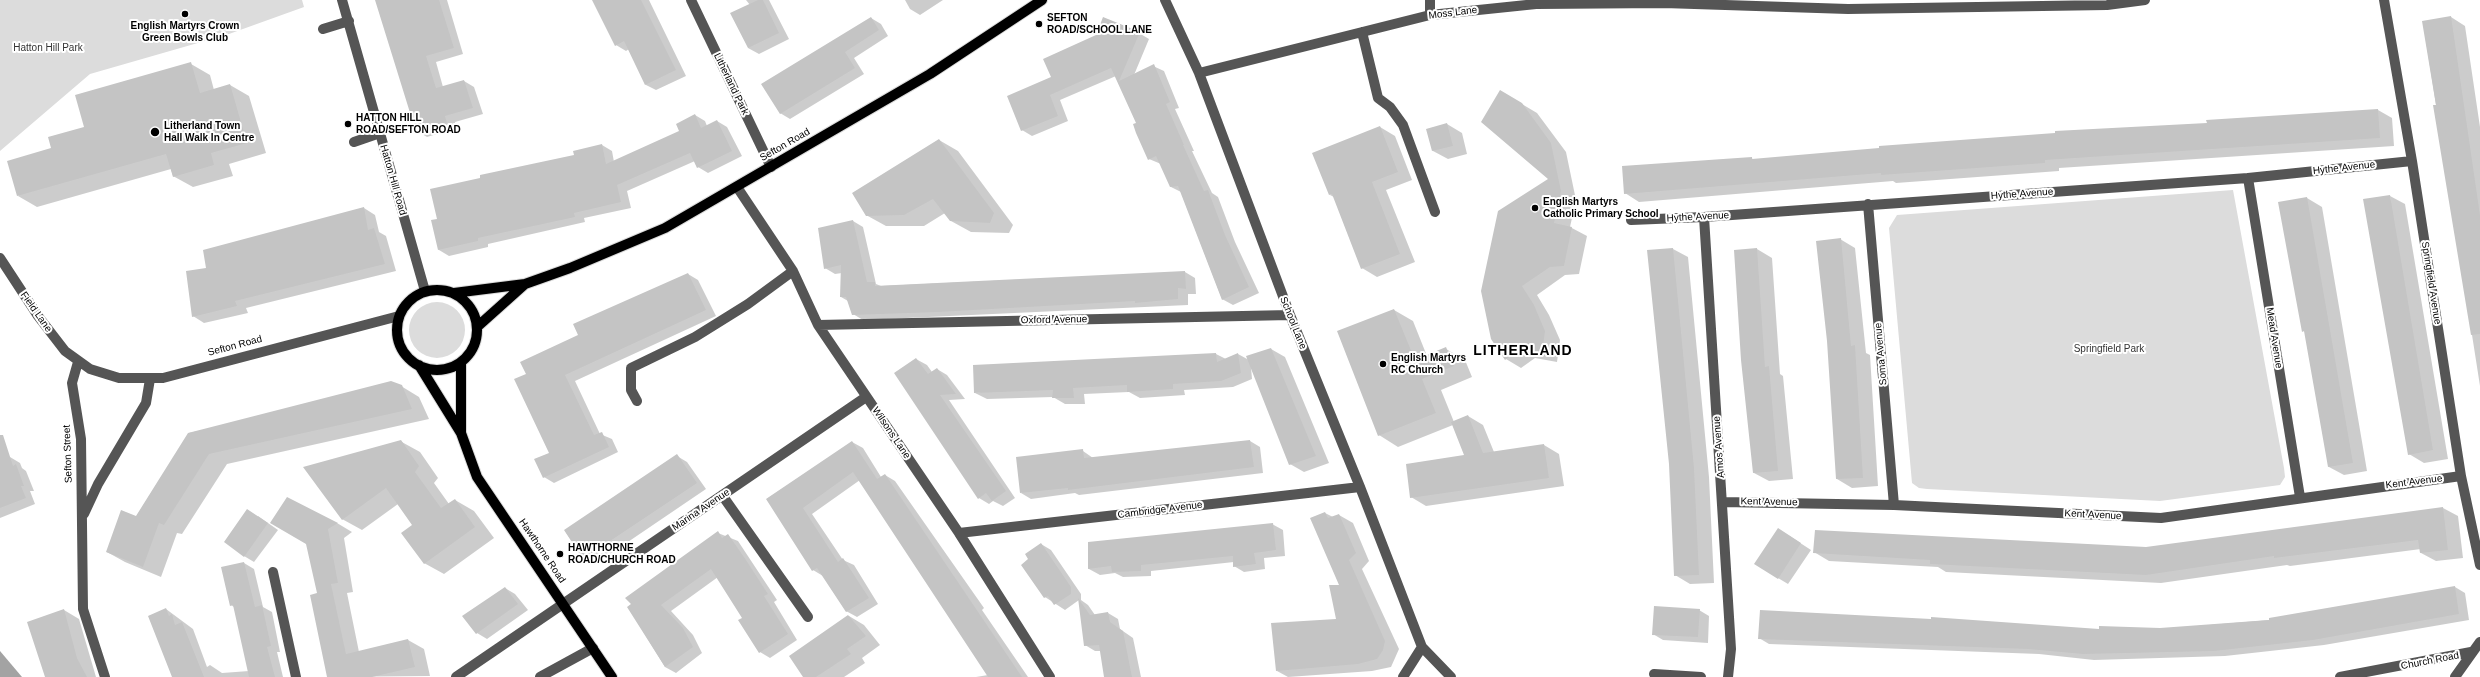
<!DOCTYPE html>
<html>
<head>
<meta charset="utf-8">
<style>
	body { margin:0 }
	canvas { display:block; background:#fff }
</style>
</head>
<body>
<canvas width="2480" height="677"></canvas>
<script>
const ctx = document.querySelector('canvas').getContext('2d');
ctx.lineJoin = 'round';
function paint(path, color) { ctx.fillStyle = color; ctx.fill(path, 'evenodd'); }
const toPath = rows => new Path2D(rows.map(r => 'M' + r).join(''));
function trace(path, color, width, dash) { ctx.strokeStyle = color; ctx.lineWidth = width; ctx.lineCap = dash ? 'butt' : 'round'; ctx.setLineDash(dash || []); ctx.stroke(path); }
function write(font, color, halo, rows, align = 'center') {
  ctx.font = font + ' Helvetica,sans-serif'; ctx.lineWidth = 4; ctx.setLineDash([]); ctx.textBaseline = 'middle'; ctx.strokeStyle = halo; ctx.fillStyle = color; for (const [text, x, y, turn = 0] of rows) {
    ctx.save(); ctx.translate(x, y); ctx.rotate((+turn || 0) * Math.PI / 180); ctx.textAlign = isNaN(turn) ? turn : align; if (halo) ctx.strokeText(text, 0, 0); ctx.fillText(text, 0, 0); ctx.restore();
  }
}
const green = toPath([
	[0,0,302,0,304,7,229,34,90,74,0,151],
	[2233,190,2284,468,2285,477,2280,485,2160,501,1927,489,1919,488,1912,483,1889,228,1897,215],
	'409 330a28 28 0 1 1 56 0a28 28 0 1 1-56 0Z'
]);
const water = toPath([
	[0,651,22,677,0,677]
]);
const shadow = toPath([
	[377,0,447,0,463,54,436,62,443,87,464,81,474,87,483,114,455,122,456,128,427,137,417,131],
	[593,0,649,0,686,76,656,90,646,85,629,49,626,51,616,45],
	[746,0,769,0,789,39,759,54,748,48,750,5],
	[905,0,943,0,920,15,910,9],
	[2451,17,2465,26,2480,127,2480,386,2423,22],
	[871,18,881,24,888,36,854,58,864,74,790,119,780,113],
	[1139,33,1149,39,1134,75,1153,66,1164,71,1179,108,1175,109,1194,151,1192,151,1212,193,1218,197,1235,242,1259,293,1233,305,1222,299,1181,192,1171,187,1161,164,1149,159,1137,123,1116,76,1060,100,1068,121,1032,136,1022,130,1053,77],
	[191,64,210,75,214,90,230,85,249,96,266,153,229,164,233,176,193,187,173,176,171,169,37,207,18,196,52,149],
	[1500,91,1537,113,1566,152,1576,200,1570,227,1587,236,1579,274,1565,275,1537,295,1549,315,1560,340,1557,362,1535,358,1521,368,1506,359,1492,338,1550,179],
	[2378,110,2392,118,2394,146,2059,168,2059,171,1896,183,1893,181,1639,202,1625,193,1751,158,1755,160],
	[695,115,705,121,707,126,717,121,727,127,742,156,708,173,698,167,695,161,627,191,631,208,584,218,585,222,488,244,488,247,449,256,439,250,438,219,602,145,612,151,614,162,681,132],
	[1447,124,1462,133,1467,154,1448,159,1433,151,1428,129],
	[1380,127,1395,136,1412,180,1386,190,1415,262,1377,277,1362,268,1334,197,1330,195],
	[939,140,958,151,1013,225,1009,233,971,232,951,221,945,213,924,226,886,226,866,215],
	[2390,196,2405,204,2448,459,2424,463,2409,454],
	[2307,198,2322,207,2367,471,2344,475,2329,467,2306,332,2303,331],
	[364,208,375,215,379,232,386,236,396,271,246,308,248,313,204,323,193,316,207,268],
	[853,221,863,227,876,284,881,286,1185,272,1195,278,1196,294,1188,294,1188,305,863,320,853,314,848,301,841,297,842,273,835,274,825,268,819,229],
	[1840,239,1855,248,1866,353,1870,355,1878,486,1852,488,1837,479],
	[1673,249,1688,257,1709,477,1714,583,1690,584,1675,575,1670,464,1648,251],
	[1757,249,1772,258,1780,374,1783,376,1793,479,1769,481,1754,473,1735,251],
	[688,274,698,280,716,316,575,381,600,434,612,439,618,452,554,483,544,477,550,453,527,374,579,335],
	[1394,310,1413,321,1427,356,1446,349,1465,360,1472,377,1441,390,1454,422,1468,416,1483,425,1494,452,1544,445,1559,454,1564,486,1426,506,1411,497,1465,456,1453,425,1398,447,1379,435],
	[1271,349,1285,357,1329,463,1304,472,1290,464,1251,367,1252,379,1233,387,1184,390,1185,395,1140,398,1129,392,1084,394,1085,404,1065,404,1053,397,987,399,975,393,1216,354,1226,359,1238,354,1249,360],
	[916,359,927,365,932,372,937,369,947,375,965,399,949,400,1015,498,1003,506,993,501,989,504,979,498],
	[401,386,419,397,429,419,227,464,182,534,177,533,161,577,125,562,107,552,136,517,189,433],
	[400,441,420,452,438,478,434,483,449,504,455,500,474,511,494,538,444,574,424,563,414,525,398,504,362,530,342,519],
	[1250,441,1260,447,1263,473,1079,495,1075,493,1031,499,1021,493,1083,451,1093,458],
	[852,442,863,448,881,477,885,475,895,481,984,608,982,610,1028,677,976,677,988,675,860,480,812,514,843,560,854,565,878,604,857,617,846,611,823,576,813,570,767,499],
	[677,456,687,462,706,489,594,565,584,559,565,531],
	[10,457,20,463,22,468,26,471,34,491,30,491,35,504,0,518,0,461],
	[2443,508,2458,516,2463,558,2436,561,2421,553,2421,549,2290,566,2287,565,2161,583,1946,572,1938,567,1829,561,1814,552,2146,548],
	[1325,513,1333,517,1339,515,1353,523,1369,561,1362,569,1399,649,1391,667,1372,671,1288,677,1277,671,1337,620,1340,586],
	[258,516,278,530,254,562,244,556],
	[272,522,337,523,352,532,344,538,353,592,347,593,359,652,408,640,424,649,430,676,329,677,318,594,307,543],
	[1272,524,1283,530,1285,556,1264,558,1265,569,1244,572,1234,566,1234,562,1151,571,1151,576,1123,577,1115,573,1100,575,1089,569,1089,543],
	[718,533,738,541,777,600,774,602,797,640,770,658,760,652,743,618,718,577,671,611,693,635,702,653,676,673,665,667,628,607],
	[1788,535,1811,550,1788,584,1778,578],
	[1041,544,1051,550,1081,594,1081,600,1088,605,1095,615,1108,613,1118,619,1120,629,1133,638,1141,677,1105,677,1101,651,1095,651,1085,645,1079,600,1065,610,1045,597,1029,559],
	[244,563,254,569,263,607,272,612,280,652,277,652,283,677,173,677,149,616,166,609,193,629,207,667,210,665,222,673,249,671,234,607,231,605],
	[2455,587,2465,593,2469,620,2324,645,2225,656,2094,660,2039,654,1769,644,1759,638,2160,629,2270,620],
	[505,588,515,594,528,610,487,639,477,633],
	[64,610,79,619,96,677,46,677],
	[1699,610,1709,616,1708,643,1663,640,1653,634],
	[849,616,864,625,880,645,862,658,865,663,844,677,804,677]
]);
const building = toPath([
	[375,0,439,0,454,48,426,56,436,88,464,80,473,108,445,116,447,123,416,132],
	[592,0,641,0,676,70,645,85,624,41,615,46],
	[758,0,763,0,779,33,748,48,730,13],
	[2451,16,2480,215,2480,334,2471,335,2433,105,2436,105,2422,21],
	[871,17,879,30,845,52,855,68,780,114,761,84],
	[1103,17,1140,32,1119,81,1154,64,1170,102,1166,104,1184,145,1183,145,1204,191,1208,190,1225,235,1249,287,1222,300,1178,186,1170,187,1156,156,1148,160,1136,133,1133,124,1136,123,1111,68,1050,95,1058,116,1021,131,1007,96,1051,77,1043,59,1096,35],
	[191,62,200,93,230,84,247,143,211,153,214,165,173,177,166,154,17,196,7,161,51,148,48,137,84,127,75,95],
	[1500,90,1522,103,1551,143,1561,191,1554,223,1572,227,1564,266,1550,267,1522,286,1534,305,1545,331,1542,354,1519,350,1505,360,1491,339,1481,291,1498,211,1548,179,1481,122],
	[2378,109,2380,138,2045,160,2045,163,1881,175,1881,173,1624,194,1622,166,1752,157,1752,159,1879,148,1879,146,2055,133,2055,131,2207,123,2206,120],
	[695,114,701,128,717,120,732,151,697,168,690,153,617,185,621,202,574,213,575,217,478,238,478,241,438,250,431,220,437,219,430,189,480,178,480,175,574,155,573,151,602,144,606,164,679,131,676,124],
	[1447,123,1453,146,1432,151,1426,129],
	[1380,126,1398,172,1372,182,1400,254,1361,269,1332,194,1329,195,1312,153],
	[939,139,994,213,990,223,950,221,933,199,904,215,866,216,852,193],
	[2390,195,2433,450,2408,455,2363,199],
	[2307,197,2353,463,2328,467,2304,331,2302,332,2278,202],
	[364,207,368,230,374,228,385,264,235,301,237,306,192,317,186,271,206,268,203,250],
	[853,220,867,282,875,282,875,286,1185,271,1186,289,1178,288,1178,299,1135,303,1135,301,938,312,852,315,846,297,840,297,841,265,824,269,818,228],
	[1841,238,1851,346,1855,345,1863,478,1836,479,1827,341,1816,241],
	[1673,248,1694,468,1699,575,1674,576,1669,464,1647,250],
	[1757,248,1765,367,1769,366,1778,471,1753,473,1741,360,1734,250],
	[688,273,706,310,565,375,594,435,602,432,609,447,543,478,534,459,549,453,514,379,526,374,520,362,578,335,573,324],
	[1394,309,1415,360,1446,347,1454,366,1422,379,1436,413,1378,436,1337,331],
	[1271,348,1316,456,1289,465,1246,356],
	[1216,353,1217,362,1238,353,1241,373,1221,381,1173,384,1173,389,1127,392,1127,385,1073,388,1074,398,1052,398,1053,390,974,393,973,365],
	[916,358,928,374,937,368,956,394,940,395,1006,491,992,501,986,493,978,499,894,373],
	[391,381,402,385,412,409,209,454,164,525,159,523,143,567,106,552,121,510,136,516,188,433],
	[1468,415,1483,453,1544,444,1549,478,1410,498,1406,464,1464,455,1451,422],
	[0,435,3,435,13,466,16,464,24,486,21,486,26,498,0,508],
	[401,440,419,466,415,472,441,508,455,499,475,527,424,564,401,533,412,525,386,488,342,520,303,467],
	[1250,440,1254,467,1068,490,1068,488,1020,493,1016,457,1083,449,1084,458],
	[852,441,877,479,885,474,1022,677,988,677,853,472,803,508,838,562,843,558,869,598,846,612,817,568,812,571,766,499],
	[677,454,697,483,583,559,564,530],
	[287,497,338,523,328,529,338,583,331,584,346,654,408,639,415,667,372,677,327,677,310,595,317,593,306,544,270,523],
	[2443,507,2448,550,2420,553,2418,540,2274,558,2274,556,2146,575,1930,564,1930,560,1813,553,1815,530,2146,547],
	[247,509,268,523,244,557,224,542],
	[1325,512,1328,518,1339,514,1356,553,1349,560,1385,641,1383,650,1377,659,1358,664,1276,671,1271,623,1336,619,1329,585,1339,585,1310,518],
	[1273,523,1276,550,1254,553,1256,564,1233,567,1233,556,1141,565,1141,571,1112,572,1111,566,1088,569,1088,542],
	[1778,528,1801,543,1778,579,1754,564],
	[718,531,722,538,728,534,746,560,768,594,764,596,788,634,759,653,738,620,742,618,711,569,661,605,683,628,693,647,665,667,627,607,631,604,625,598],
	[1041,543,1071,587,1071,594,1054,605,1048,596,1044,598,1021,565,1028,559,1025,554],
	[244,562,255,607,262,605,271,646,267,647,275,677,249,677,233,605,230,606,221,567],
	[2455,586,2459,614,2313,640,2214,651,2083,654,2028,649,1758,639,1760,610,1931,619,1931,617,2099,629,2099,626,2160,628,2269,620,2269,618],
	[505,587,518,604,476,634,462,616],
	[1078,598,1090,615,1108,612,1110,622,1123,631,1132,677,1104,677,1099,645,1084,646],
	[1654,606,1700,609,1698,637,1652,635],
	[166,608,169,616,172,614,175,625,182,622,204,677,172,677,148,616],
	[64,609,77,658,87,677,45,677,27,622],
	[848,615,866,636,847,649,851,654,816,677,803,677,789,656]
]);
const minor = toPath([
	[342,0,425,291],
	[691,0,771,167],
	[1165,0,1199,73,1290,315,1360,487,1422,647,1451,677],
	[2384,0,2412,161,2461,476,2480,565],
	[1430,15,1430,0],
	[323,29,349,21],
	[1362,32,1378,98,1390,107,1403,125,1435,212],
	[1199,73,1430,15,1536,4,1664,3,1848,9,2107,5,2145,0],
	[354,142,380,133],
	[2248,178,2300,497],
	[737,187,793,271,818,325,959,533,1050,677],
	[1868,204,1894,505],
	[1704,217,1731,649,1728,677],
	[1631,220,1704,217,2248,178,2412,161],
	[0,258,38,316,65,351,90,369,119,378,163,378,399,316],
	[818,325,1290,315],
	[78,362,72,383,81,439,83,609,105,677],
	[637,401,631,390,631,368,695,337,748,304,793,271],
	[722,495,808,617],
	[1722,502,1894,505,2161,518,2461,476],
	[84,514,98,484,146,403,150,379],
	[959,533,1360,487],
	[273,572,296,677],
	[1654,674,1701,677],
	[456,677,866,397],
	[540,677,593,648],
	[1403,677,1422,647],
	[2340,677,2471,652],
	[2455,677,2480,642]
]);
const major = toPath([
	'397 330a40 40 0 1 1 80 0a40 40 0 1 1-80 0Z',
	[454,293,525,284,570,268,665,228,930,74,1042,0],
	[477,327,525,284],
	[461,362,461,433],
	[419,365,461,433,477,477,612,677]
]);
const markers = [
	[185,14,4,"#000"],
	[1039,24,4,"#000"],
	[348,124,4,"#000"],
	[155,132,5,"#000"],
	[1535,208,4,"#000"],
	[1383,364,4,"#000"],
	[560,554,4,"#000"]
];
const streetNames = [
	["Moss Lane",1453,13,-7],
	["Litherland Park",731,84,64],
	["Sefton Road",785,145,-30],
	["Hythe Avenue",2344,168,-6],
	["Hatton Hill Road",393,180,74],
	["Hythe Avenue",2022,194,-4],
	["Hythe Avenue",1698,217,-3],
	["Springfield Avenue",2431,283,81],
	["Field Lane",36,312,55],
	["Oxford Avenue",1054,320,-1],
	["School Lane",1293,323,68],
	["Mead Avenue",2274,338,81],
	["Sefton Road",235,346,-15],
	["Soma Avenue",1881,354,-95],
	["Wilsons Lane",891,433,56],
	["Amos Avenue",1719,447,-94],
	["Sefton Street",68,454,-92],
	["Kent Avenue",2414,482,-7],
	["Kent Avenue",1769,502,1],
	["Marina Avenue",701,510,-34],
	["Cambridge Avenue",1160,510,-7],
	["Kent Avenue",2093,515,3],
	["Hawthorne Road",542,551,56],
	["Church Road",2430,661,-11]
];
const poiNames = [
	["SEFTON",1047,18],
	["ROAD/SCHOOL LANE",1047,30],
	["English Martyrs Crown",185,26,"center"],
	["Green Bowls Club",185,38,"center"],
	["HATTON HILL",356,118],
	["ROAD/SEFTON ROAD",356,130],
	["Litherland Town",164,126],
	["Hall Walk In Centre",164,138],
	["English Martyrs",1543,202],
	["Catholic Primary School",1543,214],
	["English Martyrs",1391,358],
	["RC Church",1391,370],
	["HAWTHORNE",568,548],
	["ROAD/CHURCH ROAD",568,560]
];
const parkNames = [
	["Hatton Hill Park",48,48],
	["Springfield Park",2109,349]
];
const districtNames = [
	["LITHERLAND",1523,351]
];
paint(green, '#dcdcdc');
paint(water, '#a3a3a3');
paint(shadow, '#0003');
paint(building, '#c4c4c4');
trace(major, '#dbdbdb', 12);
trace(minor, '#555', 10);
trace(major, '#000', 10);
for (const [x, y, r, color] of markers) { const dot = new Path2D(); dot.arc(x, y, r, 0, 2 * Math.PI); ctx.fillStyle = color; ctx.fill(dot); trace(dot, '#fff', 1.5); }
write('10px', '#000', '#fff', streetNames);
write('bold 10px', '#000', '#fff', poiNames, 'left');
write('10px', '#333', '#fff', parkNames);
ctx.letterSpacing = '1px';
write('bold 14px', '#000', '#fff', districtNames);
ctx.letterSpacing = '0px';
</script>
</body>
</html>
